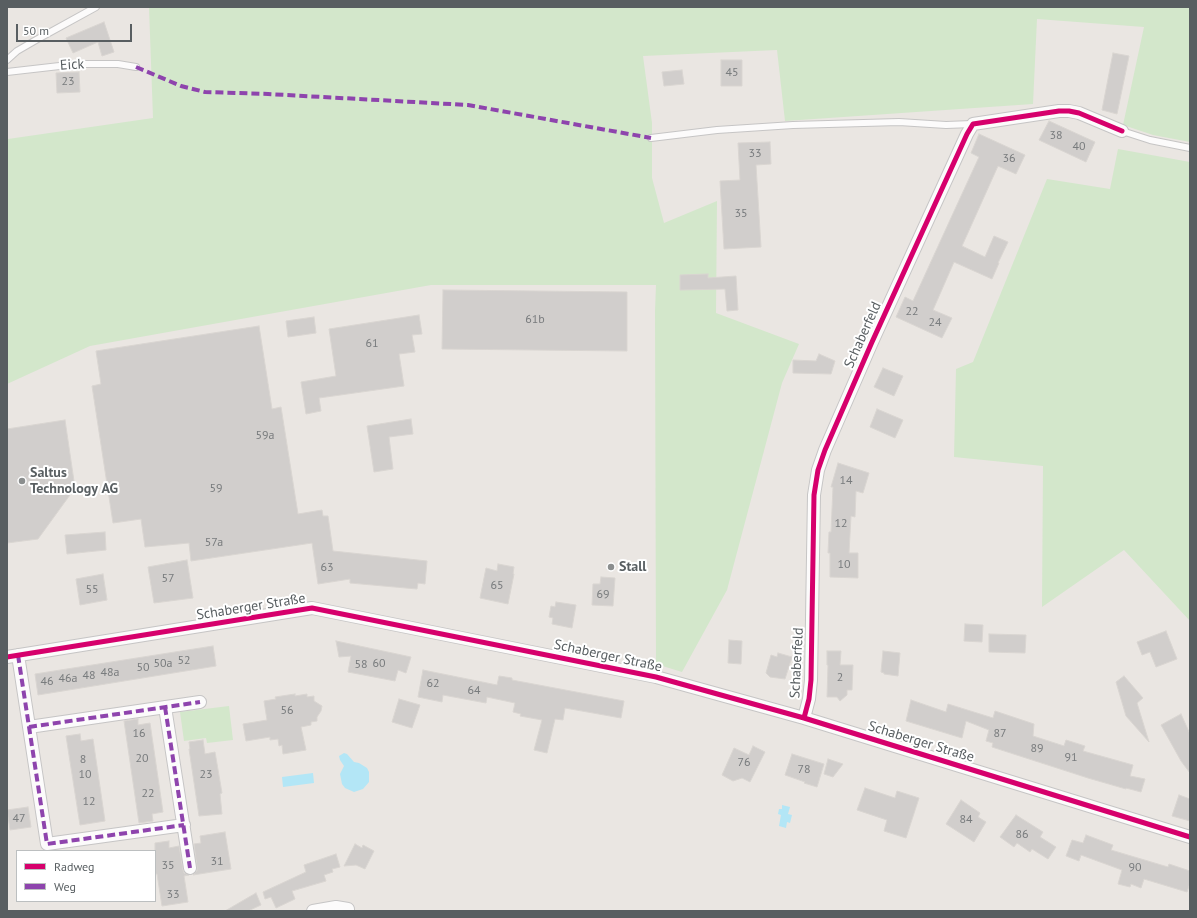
<!DOCTYPE html>
<html>
<head>
<meta charset="utf-8">
<style>
	body { margin:0 }
	#map { position:relative; width:1197px; height:918px; overflow:hidden; background:#eae6e2; font-family:"PT Sans",sans-serif }
	canvas { display:block }
	.frame { position:absolute; inset:0; border:8px solid #585e61; pointer-events:none }
	.legend { position:absolute; left:16px; top:850px; width:140px; height:52px; box-sizing:border-box; background:#fff; border:1px solid #bcbfc0; margin:0; padding:5px 7px; list-style:none; font-size:12px; color:#585e61 }
	.legend li { display:flex; align-items:center; gap:8px; height:20px }
	.legend b { width:20px; border:1px solid #bcbfc0 }
	.scale { position:absolute; left:16px; top:24px; width:116px; height:18px; box-sizing:border-box; border:2px solid #585e61; border-top:0; padding-left:5px; font-size:12px; line-height:14px; white-space:nowrap; color:#585e61; -webkit-text-stroke:3px #fff; paint-order:stroke }
</style>
</head>
<body>
<div id="map">
<canvas width="1197" height="918"></canvas>
<div class="frame"></div>
<ul class="legend">
<li><b style="height:5px;background:#d6006c"></b>Radweg</li>
<li><b style="height:5px;background:#8e44ad"></b>Weg</li>
</ul>
<div class="scale">50 m</div>
</div>
<script>
const ctx = document.querySelector('canvas').getContext('2d');
ctx.lineJoin = 'round';
function paint(path, color) { ctx.fillStyle = color; ctx.fill(path, 'evenodd'); }
const toPath = rows => new Path2D(rows.map(r => 'M' + r).join(''));
function trace(path, color, width, dash) { ctx.strokeStyle = color; ctx.lineWidth = width; ctx.lineCap = dash ? 'butt' : 'round'; ctx.setLineDash(dash || []); ctx.stroke(path); }
function write(font, color, halo, rows, align = 'center') {
  ctx.font = font + ' "PT Sans",sans-serif'; ctx.lineWidth = 4; ctx.setLineDash([]); ctx.textBaseline = 'middle'; ctx.strokeStyle = halo; ctx.fillStyle = color; for (const [text, x, y, turn = 0] of rows) {
    ctx.save(); ctx.translate(x, y); ctx.rotate((+turn || 0) * Math.PI / 180); ctx.textAlign = isNaN(turn) ? turn : align; if (halo) ctx.strokeText(text, 0, 0); ctx.fillText(text, 0, 0); ctx.restore();
  }
}
const green = toPath([
	[149,7,1190,7,1190,142,1153,135,1123,125,1144,27,1037,19,1033,104,785,121,777,50,643,56,652,123,652,178,664,223,717,201,716,313,799,344,782,383,727,590,682,672,656,664,655,311,656,285,431,285,90,346,7,384,7,141,8,139,153,118],
	[1118,149,1190,162,1190,621,1124,550,1042,607,1043,466,954,457,956,369,973,362,1047,179,1110,189],
	[229,706,233,740,207,743,206,738,184,741,180,712]
]);
const water = toPath([
	[344,753,347,754,354,762,359,763,367,768,369,772,369,782,363,789,354,792,345,788,342,784,340,774,344,766,340,760,339,756],
	[313,773,314,783,283,787,282,777],
	[782,805,790,807,788,814,792,815,790,823,787,822,786,828,779,826,781,815,778,814,779,809,782,809]
]);
const building = toPath([
	[104,22,114,52,102,56,98,42,73,53,66,38,104,22],
	[1113,53,1129,56,1117,114,1102,110,1113,53],
	[721,60,742,60,742,86,721,86,721,60],
	[682,70,684,84,664,86,662,72,682,70],
	[79,72,80,92,57,93,56,73,79,72],
	[1049,121,1095,142,1086,162,1039,140,1049,121],
	[979,134,1025,155,1016,174,998,166,962,246,985,257,994,236,1008,242,998,263,999,263,992,279,954,262,933,310,952,318,942,338,896,317,905,297,913,301,950,220,979,157,971,153,979,134],
	[770,142,771,164,756,165,761,247,724,249,720,181,740,180,738,143,770,142],
	[708,274,708,278,736,276,738,310,727,311,725,289,680,290,680,275,708,274],
	[443,290,627,292,627,351,442,349,443,290],
	[419,315,422,334,412,335,415,352,399,354,404,386,319,398,321,411,306,414,301,382,336,376,329,329,419,315],
	[314,317,316,333,288,337,286,321,314,317],
	[259,326,272,409,281,407,298,514,322,510,323,516,328,516,333,551,427,561,425,584,418,583,417,589,350,583,350,579,318,584,312,543,191,561,189,543,145,547,141,519,113,523,92,386,101,384,96,351,259,326],
	[819,354,835,361,831,374,793,373,793,360,816,361,819,354],
	[883,368,903,376,894,396,874,387,883,368],
	[877,409,903,420,895,438,870,427,877,409],
	[411,419,413,434,389,437,393,469,374,472,367,426,411,419],
	[65,420,75,488,38,539,7,543,7,429,65,420],
	[838,463,869,473,863,493,856,491,855,517,851,516,849,553,858,553,858,578,830,577,830,553,828,553,829,532,831,532,833,487,831,487,838,463],
	[105,532,106,550,67,554,65,535,105,532],
	[187,560,193,598,154,603,148,567,187,560],
	[498,564,514,567,513,574,514,574,508,604,480,598,486,568,497,571,498,564],
	[103,574,107,600,80,605,76,579,103,574],
	[601,577,615,578,613,606,592,605,593,584,600,584,601,577],
	[556,602,576,605,572,628,552,624,553,618,549,617,551,606,555,607,556,602],
	[965,624,983,625,982,642,964,641,965,624],
	[1166,631,1177,659,1156,667,1150,652,1142,655,1137,642,1166,631],
	[989,634,1026,635,1025,653,989,652,989,634],
	[729,640,742,641,741,664,728,663,729,640],
	[336,641,411,657,406,673,398,670,395,681,348,672,351,656,339,657,336,641],
	[213,646,216,666,38,695,35,674,213,646],
	[827,651,841,651,840,665,853,665,852,690,847,690,847,695,840,701,837,697,827,697,828,665,827,665,827,651],
	[883,651,900,653,898,676,884,674,884,673,881,672,883,651],
	[778,653,792,657,785,679,770,677,766,673,771,655,777,657,778,653],
	[423,670,497,685,499,676,512,678,512,680,624,701,621,718,565,708,563,720,555,719,547,753,534,750,542,720,520,716,521,714,513,712,515,703,487,697,486,703,443,695,442,702,418,697,423,670],
	[1124,676,1143,698,1137,703,1149,742,1126,716,1116,682,1124,676],
	[295,694,295,696,307,694,307,697,314,696,314,701,322,706,321,711,317,717,317,721,311,722,311,725,301,727,306,750,283,754,282,745,279,746,278,739,270,740,270,737,246,741,243,724,267,720,264,701,276,699,275,697,295,694],
	[399,699,420,705,412,728,392,722,399,699],
	[911,700,946,712,948,704,993,718,995,711,1034,724,1033,736,1064,746,1066,740,1085,746,1083,751,1133,765,1130,776,1145,779,1141,792,1126,788,1126,789,1088,778,992,747,993,743,986,741,989,730,966,721,962,738,906,721,911,700],
	[1181,714,1190,734,1190,773,1181,761,1161,725,1181,714],
	[138,719,138,725,150,723,163,812,152,814,153,821,139,823,124,721,138,719],
	[80,734,81,741,93,739,105,821,80,825,66,736,80,734],
	[203,740,205,754,215,752,222,793,220,794,222,814,199,816,189,749,190,749,189,742,203,740],
	[753,746,765,752,750,782,742,778,733,781,722,775,734,748,749,755,753,746],
	[792,754,824,764,817,787,804,783,805,782,785,775,792,754],
	[828,759,843,764,833,777,824,774,828,759],
	[865,788,895,798,897,791,919,798,906,838,884,831,887,820,857,810,865,788],
	[1179,795,1190,799,1190,821,1172,816,1179,795],
	[961,800,980,813,978,817,986,822,974,842,946,824,961,800],
	[28,807,31,827,10,830,7,810,28,807],
	[1016,815,1043,832,1040,837,1056,847,1048,859,1032,849,1030,852,1017,843,1014,847,1000,837,1016,815],
	[225,832,231,869,193,875,197,871,197,867,194,844,201,843,200,836,225,832],
	[1086,835,1113,845,1111,850,1168,867,1169,864,1190,871,1190,883,1187,892,1144,879,1141,888,1131,884,1130,887,1118,884,1122,870,1081,855,1079,861,1066,856,1072,840,1083,843,1086,835],
	[169,841,169,848,179,846,183,870,184,873,189,875,184,876,188,902,162,906,157,874,155,874,155,843,169,841],
	[355,844,362,848,363,845,374,851,365,869,356,865,344,866,355,844],
	[336,854,340,867,332,869,333,872,324,875,326,881,292,891,295,899,276,908,271,897,265,899,263,892,306,872,304,865,336,854],
	[256,893,261,905,248,911,225,911,256,893]
]);
const service = toPath([
	[7,60,17,51,36,40,96,7],
	[7,72,77,64,118,64,136,67],
	[1122,131,1150,140,1190,148],
	[651,138,717,130,793,125,899,122,946,125,972,124]
]);
const minor = toPath([
	[18,655,47,844,184,825],
	[7,657,312,608,656,677,804,718,1190,837],
	[165,707,190,868],
	[804,718,809,699,811,680,814,495,818,470,825,450,872,342,967,134,973,124,1059,111,1069,111,1079,113,1122,131],
	[29,727,200,702],
	[313,911,336,907,348,909]
]);
const quiet = toPath([
	[136,67,181,86,205,92,268,94,468,105,651,138],
	[18,655,47,844,184,825],
	[165,707,190,868],
	[29,727,200,702]
]);
const cycleway = toPath([
	[7,657,312,608,656,677,804,718,1190,837],
	[804,718,809,699,811,680,814,495,818,470,825,450,872,342,967,134,973,124,1059,111,1069,111,1079,113,1122,131]
]);
const markers = [
	[22,481,4,"#8b8e8e"],
	[611,567,4,"#8b8e8e"]
];
const numberNames = [
	["45",732,73],
	["23",68,82],
	["38",1056,136],
	["40",1079,147],
	["33",755,154],
	["36",1009,159],
	["35",741,214],
	["22",912,312],
	["61b",535,320],
	["24",935,323],
	["61",372,344],
	["59a",265,436],
	["14",846,481],
	["59",216,489],
	["12",841,524],
	["57a",214,543],
	["10",844,565],
	["63",327,568],
	["57",168,579],
	["65",497,586],
	["55",92,590],
	["69",603,595],
	["52",184,661],
	["50a",163,664],
	["60",379,664],
	["58",361,665],
	["50",143,668],
	["48a",110,673],
	["48",89,676],
	["2",840,678],
	["46a",68,679],
	["46",47,682],
	["62",433,684],
	["64",474,691],
	["56",287,711],
	["16",139,734],
	["87",1000,734],
	["89",1037,749],
	["91",1071,758],
	["20",142,759],
	["8",83,760],
	["76",744,763],
	["78",804,770],
	["10",85,775],
	["23",206,775],
	["22",148,794],
	["12",89,802],
	["47",19,819],
	["84",966,820],
	["86",1022,835],
	["31",217,862],
	["35",168,866],
	["90",1135,868],
	["33",173,895]
];
const streetNames = [
	["Eick",72,65,-4],
	["Schaberfeld",863,335,-66],
	["Schaberger Straße",251,607,-9],
	["Schaberger Straße",608,656,12],
	["Schaberfeld",797,663,-87],
	["Schaberger Straße",921,742,17]
];
const poiNames = [
	["Saltus",30,473],
	["Technology AG",30,489],
	["Stall",619,567]
];
paint(green, '#d3e7cb');
paint(water, '#b3e6f6');
paint(building, '#d1cecc');
trace(building, '#d9d5d1', 1);
trace(service, '#c6c5c5', 8);
trace(minor, '#c6c5c5', 14);
trace(service, '#fcfbfb', 6);
trace(minor, '#fcfbfb', 12);
trace(quiet, '#8e44ad', 4, [8, 4]);
trace(cycleway, '#d6006c', 5);
for (const [x, y, r, color] of markers) { const dot = new Path2D(); dot.arc(x, y, r, 0, 2 * Math.PI); ctx.fillStyle = color; ctx.fill(dot); trace(dot, '#fff', 1.5); }
write('12px', '#787b7d', null, numberNames);
write('14px', '#585e61', '#fff', streetNames);
write('bold 14px', '#585e61', '#fff', poiNames, 'left');
</script>
</body>
</html>
